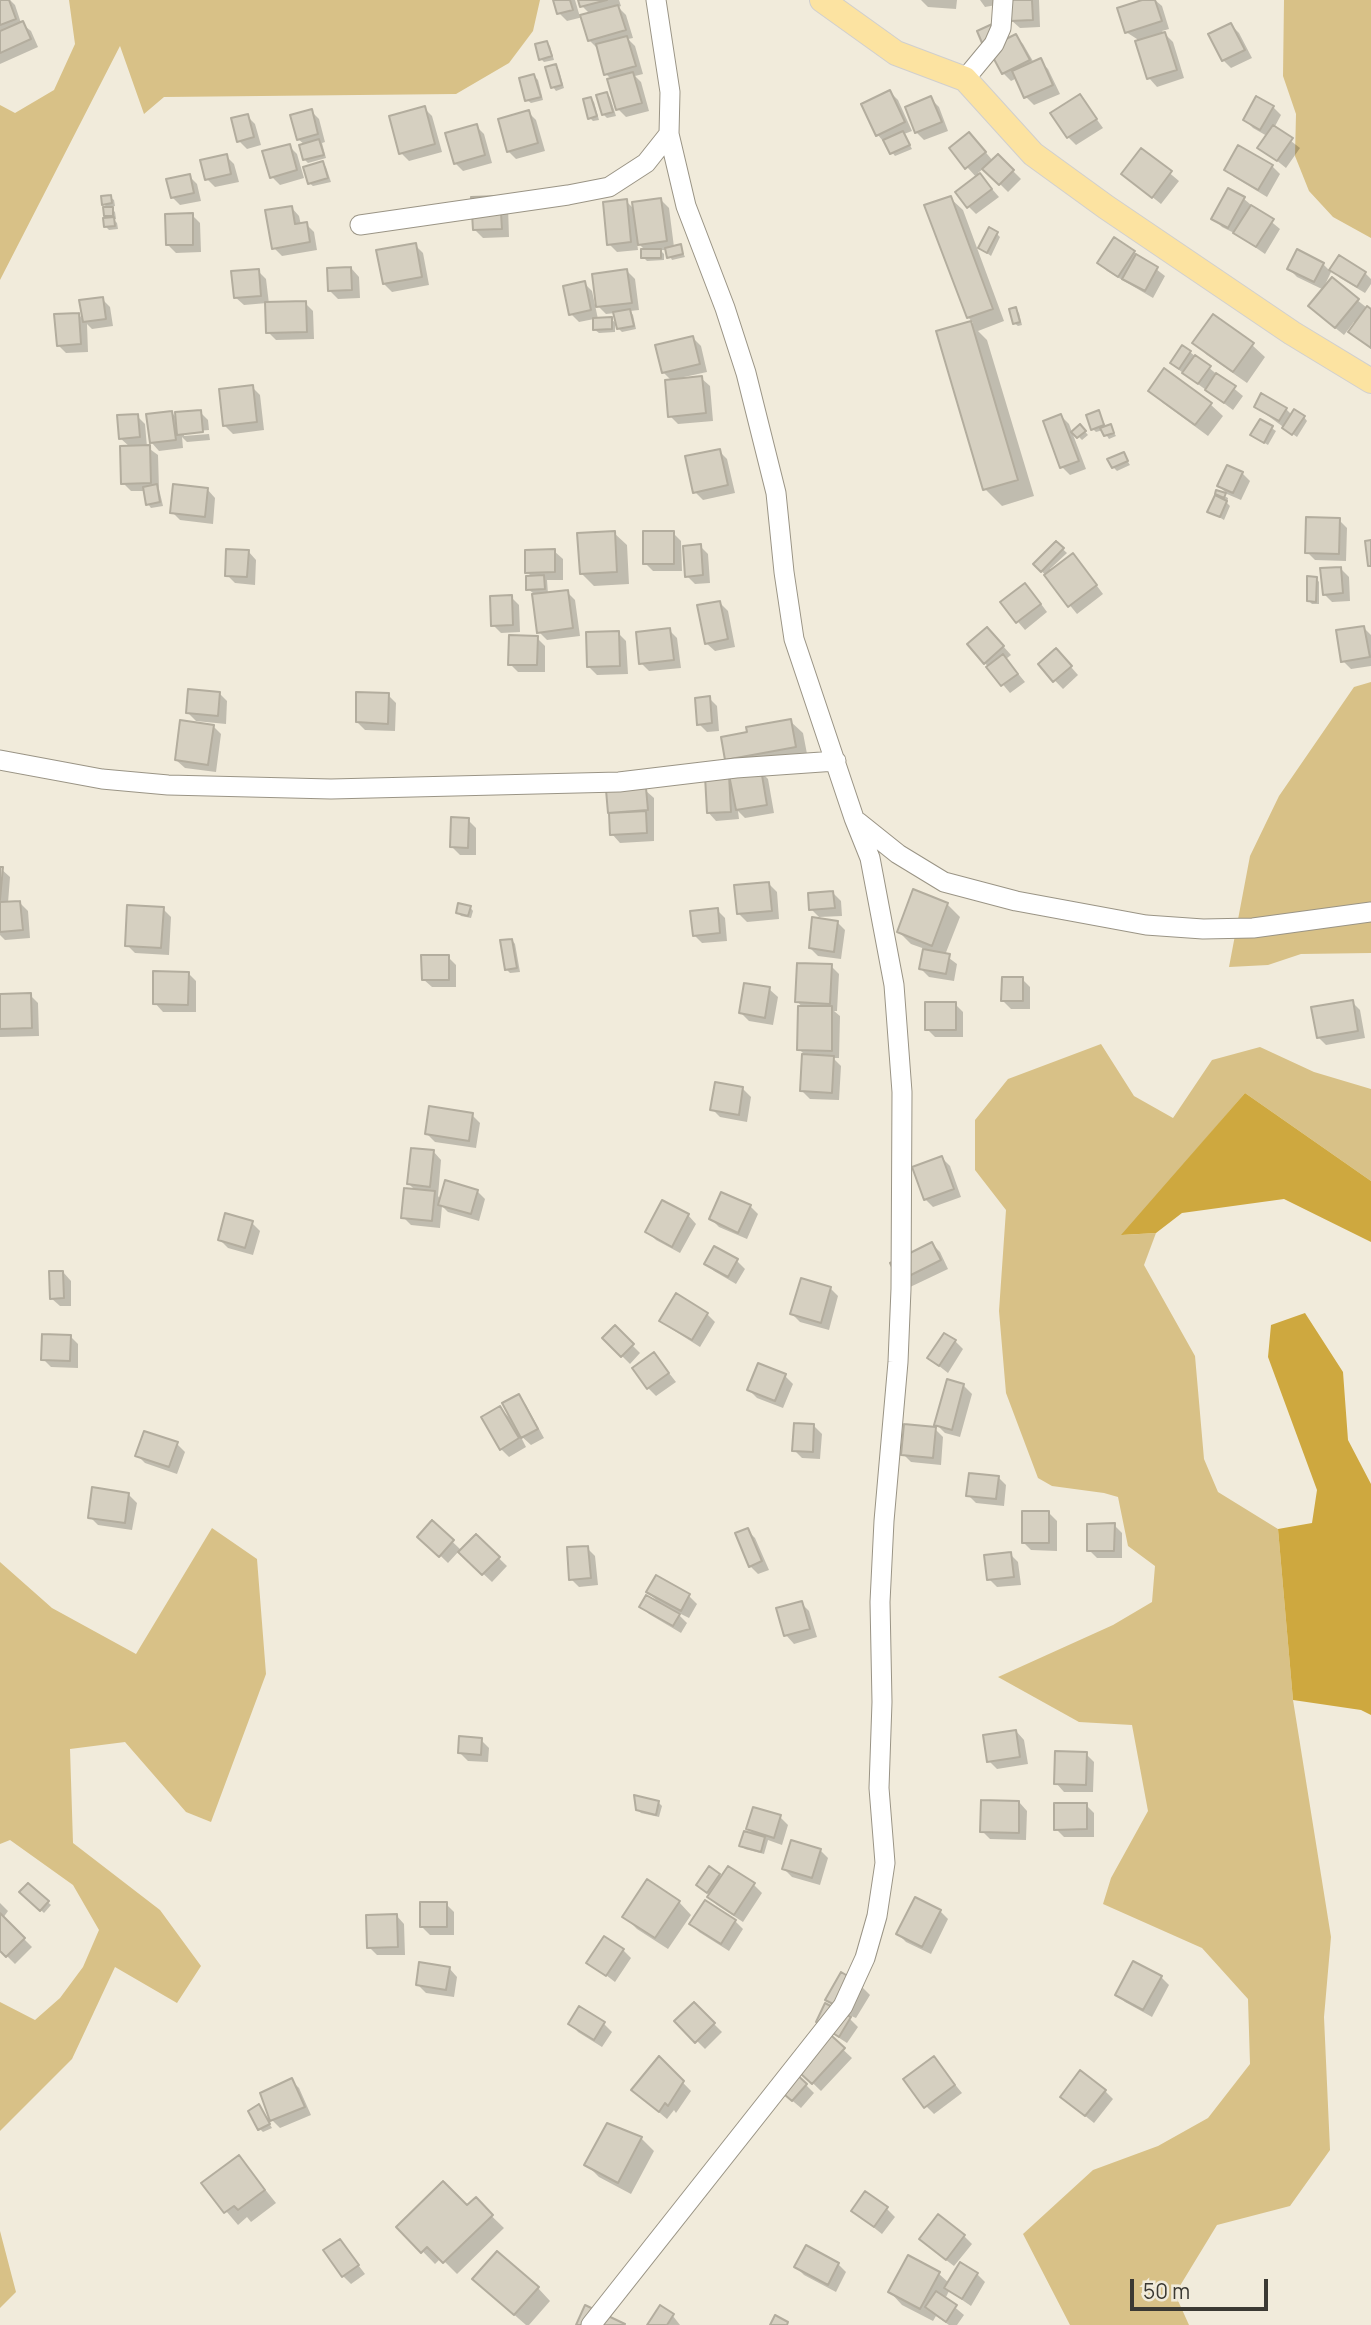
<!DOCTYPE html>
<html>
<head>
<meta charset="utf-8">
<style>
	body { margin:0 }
	#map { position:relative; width:1371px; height:2325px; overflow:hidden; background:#f1ebdb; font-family:Manrope,sans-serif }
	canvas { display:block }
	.scale { position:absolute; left:1130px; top:2279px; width:138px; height:32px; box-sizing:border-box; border:4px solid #3b3933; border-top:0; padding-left:9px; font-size:21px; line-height:24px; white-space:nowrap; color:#3b3933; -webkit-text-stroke:5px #f1ebdb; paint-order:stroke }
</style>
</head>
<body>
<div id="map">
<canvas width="1371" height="2325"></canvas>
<div class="scale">50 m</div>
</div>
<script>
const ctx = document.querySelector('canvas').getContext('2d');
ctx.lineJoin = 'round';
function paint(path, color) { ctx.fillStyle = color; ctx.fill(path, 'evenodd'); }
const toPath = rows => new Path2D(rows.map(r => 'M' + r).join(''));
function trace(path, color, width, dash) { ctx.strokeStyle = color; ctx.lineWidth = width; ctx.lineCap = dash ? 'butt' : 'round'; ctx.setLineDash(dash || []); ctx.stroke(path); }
const green = toPath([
	[69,0,540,0,533,31,509,63,456,94,164,97,144,114,120,46,0,280,0,105,15,113,54,90,75,44],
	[1284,0,1371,0,1371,238,1333,217,1309,191,1295,156,1296,114,1283,76],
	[1371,682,1371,953,1301,954,1268,965,1229,967,1250,856,1279,796,1354,687],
	[1101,1044,1134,1096,1173,1118,1212,1060,1260,1047,1314,1072,1371,1089,1371,1181,1245,1093,1123,1235,1156,1233,1144,1265,1195,1356,1204,1459,1218,1492,1278,1529,1293,1700,1331,1937,1324,2017,1330,2150,1290,2206,1217,2225,1175,2294,1189,2325,1070,2325,1023,2234,1093,2170,1158,2146,1208,2118,1250,2064,1248,1999,1202,1948,1103,1904,1111,1878,1148,1811,1132,1725,1079,1722,998,1677,1113,1625,1152,1602,1155,1566,1128,1546,1118,1497,1104,1493,1052,1486,1038,1478,1006,1393,999,1311,1006,1210,975,1170,975,1120,1008,1079],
	[212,1528,257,1559,266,1674,211,1822,186,1812,125,1742,70,1749,73,1843,160,1910,201,1966,177,2003,115,1967,72,2059,0,2131,0,2002,35,2020,60,1998,83,1967,99,1930,73,1885,10,1840,0,1844,0,1562,52,1608,136,1654],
	[0,2231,16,2292,0,2308]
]);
const forest = toPath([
	[1245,1093,1371,1181,1371,1242,1284,1199,1182,1213,1156,1233,1121,1235],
	[1305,1313,1343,1372,1348,1440,1371,1484,1371,1715,1361,1710,1293,1700,1278,1529,1312,1523,1317,1490,1268,1357,1271,1325]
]);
const shadow = toPath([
	[0,0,10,0,15,5,21,23,31,31,38,47,0,64],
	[555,0,575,0,580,17,590,14,582,6,580,0,619,0,621,6,618,7,626,15,633,38,628,39,635,46,643,74,635,76,641,82,649,111,626,117,618,109,612,80,606,74,597,48,589,40,583,17,567,21,559,13],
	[921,0,957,0,956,9,928,7],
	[980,0,996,0,996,5,985,7],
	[1010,0,1039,0,1040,27,1020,28,1011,20],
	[1148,0,1155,0,1162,6,1169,29,1162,31,1173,42,1184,78,1157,87,1149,78,1137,39,1126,32],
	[1231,25,1239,33,1252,58,1231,68,1223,60],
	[1015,36,1023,44,1034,63,1040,61,1048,69,1060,94,1034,105,1026,97,1017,78,1011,81,1003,73],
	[547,43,550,46,554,60,544,62,541,59],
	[555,66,559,70,564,88,556,91,553,87],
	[534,76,538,80,543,100,531,103,527,100],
	[890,92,898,100,912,131,904,134,912,149,895,156,878,135],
	[607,94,610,97,616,116,607,118,604,115,599,96],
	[1080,96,1103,128,1076,145,1068,137],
	[591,99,594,102,599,120,593,121,590,118],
	[931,99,939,107,948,131,924,140,916,132],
	[1273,107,1281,115,1274,128,1300,148,1286,168,1260,147,1267,136,1253,128,1245,120],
	[424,108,432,116,442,152,409,161,401,153],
	[311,111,319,119,325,142,322,143,326,158,308,163,305,160,305,145,298,139],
	[528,112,536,120,545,151,516,159,508,151],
	[247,116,255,124,261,145,247,149,239,141],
	[476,126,484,134,492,163,463,171,455,163],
	[977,142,993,161,998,156,1021,179,1008,192,984,168,978,173,999,197,976,214,968,206,977,178,967,167],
	[289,146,297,154,304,178,280,185,272,177],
	[1142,150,1179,181,1161,204,1124,174],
	[226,156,234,164,239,182,215,187,207,179],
	[323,163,326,167,331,182,313,186,309,183],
	[1272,166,1280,174,1267,197,1234,177,1226,169],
	[189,176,197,184,201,201,180,205,172,197],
	[110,197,114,200,115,206,110,207,115,212,116,219,113,219,117,223,118,229,109,230,105,226,109,220,106,216,108,209,104,204],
	[950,198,963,210,1004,321,978,331,987,340,1034,496,1002,506,985,489,938,333,973,323,968,317],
	[1244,199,1280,229,1265,254,1236,234,1222,227,1214,219],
	[661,200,669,208,674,247,680,246,685,257,672,260,667,250,660,250,664,254,664,260,647,261,643,257,646,251,637,242,638,250,617,252,609,244,626,201,635,210],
	[508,206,509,237,483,238,475,230],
	[291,207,299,216,301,225,306,224,314,232,317,250,282,256,274,248],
	[192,215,200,223,201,252,176,253,168,245],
	[997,234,1000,237,991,256,980,248],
	[415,245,423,253,429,285,392,292,384,284],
	[1134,252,1165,276,1153,298,1107,271,1099,263],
	[1339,257,1365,273,1371,279,1371,284,1365,293,1340,278,1332,270,1323,289,1357,300,1371,311,1371,349,1351,332,1356,324,1354,322,1344,335,1318,314,1324,290,1297,277,1289,269,1323,264,1330,271],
	[351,268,359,277,360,298,338,299,330,291],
	[258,271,266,279,269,304,305,303,313,311,314,339,276,340,268,332,267,303,244,305,235,297],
	[627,271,635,279,639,310,630,311,633,315,636,329,622,332,615,325,615,332,599,333,595,330,594,319,579,322,571,314,584,283,592,291,598,319,611,319,618,325,615,313,606,314,596,304],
	[102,299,110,307,113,326,92,329,87,324,88,352,66,353,58,345,78,314,84,320],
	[1015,309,1019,313,1022,325,1018,326,1014,323],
	[693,338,701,346,707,372,684,377,684,380,701,378,710,386,713,421,678,424,670,416,672,381,663,372],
	[1195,343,1252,345,1265,357,1247,383,1207,355],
	[1190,352,1243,396,1233,410,1175,367],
	[252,387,260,395,264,430,233,434,225,426],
	[1150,391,1210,404,1223,416,1208,436,1163,403],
	[1256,407,1286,409,1292,415,1304,417,1307,421,1297,437],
	[200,412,208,420,209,430,184,432,184,436,209,434,210,440,187,442,182,437,183,448,159,451,151,442,172,413,177,418],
	[1098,412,1107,428,1110,426,1116,436,1109,439,1103,430,1096,432,1093,429],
	[137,416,145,424,147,447,158,455,159,489,163,506,151,508,148,504,145,491,131,491,123,483,130,447,120,438],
	[1061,416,1069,424,1086,469,1070,475,1062,467],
	[1261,421,1276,431,1268,445,1256,438],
	[1080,426,1088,435,1082,440,1074,432],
	[719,451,727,459,735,493,703,500,695,492],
	[1123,454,1130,465,1117,471,1113,467],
	[1242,473,1250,481,1241,500,1227,494,1219,486],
	[207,489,215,498,213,524,180,520,172,512],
	[1217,492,1228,498,1227,503,1230,506,1224,520,1209,511],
	[1339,520,1347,528,1346,561,1315,560,1307,552],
	[614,533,627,545,629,584,594,586,581,573],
	[673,533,681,541,682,571,653,571,645,563],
	[1056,543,1067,553,1050,569,1052,571,1080,563,1103,594,1077,614,1036,564],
	[700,546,708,554,710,583,695,584,687,576],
	[248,551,256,560,255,585,235,583,227,575],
	[554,551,563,559,563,580,547,580,548,594,567,592,575,600,580,636,547,640,539,632,533,593,528,589,532,577,527,572],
	[1341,569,1349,577,1350,601,1332,602,1324,594],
	[1316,578,1319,582,1319,604,1312,604,1309,601],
	[1033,593,1047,612,1025,630,1002,603],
	[511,597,519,605,520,632,501,633,493,625],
	[720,603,728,611,735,647,715,651,706,643],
	[1364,628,1371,635,1371,666,1351,669,1343,661],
	[669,630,677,638,681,668,649,671,641,663],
	[618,633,626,641,628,674,597,675,589,667],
	[995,637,1011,655,1006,659,1025,682,1010,693,969,644],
	[537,638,545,646,545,672,518,672,510,664],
	[1064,659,1078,675,1063,689,1040,665],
	[219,693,227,701,226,724,196,721,188,713],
	[388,695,396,703,395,731,365,730,357,722],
	[709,698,717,706,719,731,707,732,699,724],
	[790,721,803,733,808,759,760,771,768,779,774,813,745,818,738,811,739,819,716,821,708,812,726,759],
	[213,726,221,734,216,772,185,768,176,760],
	[645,790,654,798,654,841,620,843,612,834,608,792],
	[468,820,476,828,476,855,460,855,452,847],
	[0,868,10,877,8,903,20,903,28,911,30,938,5,940,0,935],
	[769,884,777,892,779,919,747,922,739,914],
	[833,893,841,901,842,916,819,917,811,909],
	[947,904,960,917,945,955,957,964,954,981,929,977,921,969,925,949,911,944,899,932],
	[470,907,473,911,471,918,461,916,458,912],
	[163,909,171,917,169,955,135,953,127,945],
	[717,910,725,918,727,941,702,943,694,935],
	[837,922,845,930,841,959,818,956,810,948],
	[512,940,515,944,520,972,510,973,506,969],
	[448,957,456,965,456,987,432,987,423,979],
	[831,966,839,974,837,1011,834,1011,840,1016,839,1058,833,1058,841,1066,839,1100,810,1099,801,1090,806,1056,799,1049,803,1008,797,1001],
	[188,973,196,981,196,1012,163,1012,155,1003],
	[1022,979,1030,987,1030,1009,1011,1009,1003,1001],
	[769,989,778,997,773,1025,749,1021,740,1012],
	[30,995,38,1003,39,1036,0,1037,0,996],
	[1352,1002,1360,1010,1365,1038,1326,1045,1318,1037],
	[955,1004,963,1012,963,1037,935,1037,927,1029],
	[743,1089,751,1097,747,1122,720,1117,712,1109],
	[472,1115,480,1123,476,1148,435,1142,427,1134],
	[433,1151,441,1160,438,1196,441,1200,477,1191,485,1199,479,1221,448,1212,442,1206,440,1228,411,1225,403,1217,416,1191,409,1184],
	[942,1158,950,1166,961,1197,933,1207,925,1199],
	[750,1206,758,1214,747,1239,719,1227,711,1219],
	[688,1215,696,1224,680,1253,656,1240,648,1232],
	[252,1223,260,1231,253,1255,228,1248,220,1240],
	[932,1244,940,1252,948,1269,908,1288,900,1280],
	[737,1261,745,1269,736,1284,714,1271,706,1263],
	[63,1272,71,1281,71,1306,60,1306,51,1298],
	[830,1288,838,1296,829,1330,800,1322,792,1314],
	[676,1296,707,1314,715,1322,700,1347,670,1328,662,1320],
	[615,1328,640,1353,630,1364,604,1338],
	[70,1336,78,1344,78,1368,51,1367,43,1359],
	[955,1341,963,1349,948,1373,929,1358],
	[654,1354,676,1382,656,1396,648,1388],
	[785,1376,793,1384,783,1408,757,1398,749,1390],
	[948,1381,964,1386,972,1394,960,1437,945,1433,936,1424],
	[518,1397,526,1405,544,1438,531,1445,520,1435,526,1447,509,1457,501,1449,500,1408,513,1421],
	[814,1426,822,1434,820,1459,802,1458,794,1450],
	[935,1429,943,1437,941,1465,911,1462,903,1454],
	[177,1444,185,1452,177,1474,145,1463,137,1455],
	[998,1477,1006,1485,1004,1506,976,1503,968,1495],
	[128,1494,137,1503,132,1530,98,1525,90,1517],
	[1049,1513,1057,1521,1057,1551,1031,1550,1023,1542],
	[433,1523,462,1551,476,1536,507,1566,492,1582,459,1551,448,1563,420,1536],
	[1114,1525,1122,1533,1122,1558,1097,1558,1089,1550],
	[747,1530,755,1538,769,1570,758,1574,750,1566],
	[587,1548,595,1556,598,1585,579,1587,571,1579],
	[1010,1554,1018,1562,1021,1585,997,1587,989,1579],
	[657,1577,689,1596,697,1604,689,1618,675,1611,687,1623,681,1633,649,1614,641,1606,659,1603,648,1592],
	[801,1603,809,1611,817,1637,794,1644,786,1635],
	[1016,1731,1024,1740,1028,1764,997,1769,989,1761],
	[481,1740,489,1748,488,1762,468,1761,459,1752],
	[1086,1754,1094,1762,1093,1792,1064,1792,1056,1783],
	[658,1802,662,1806,659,1817,641,1813,637,1809],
	[1019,1802,1027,1811,1026,1840,990,1839,982,1831],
	[1086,1805,1094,1813,1094,1837,1064,1837,1056,1829],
	[780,1817,788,1825,782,1845,768,1840,764,1854,745,1849,741,1845,756,1836,748,1829],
	[820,1850,828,1858,820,1885,792,1877,784,1869],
	[719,1875,722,1878,754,1885,762,1893,743,1922,717,1905,709,1897,710,1895,701,1889],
	[28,1885,51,1905,44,1913,22,1892],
	[679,1902,691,1915,668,1949,637,1929,624,1916],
	[706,1902,735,1921,743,1929,729,1951,699,1932,691,1924],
	[0,1903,8,1911,3,1918,32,1947,15,1964,0,1949],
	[446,1904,454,1912,454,1935,430,1935,422,1927],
	[940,1911,948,1919,931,1954,906,1942,898,1934],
	[396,1915,404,1924,405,1955,377,1955,369,1947],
	[623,1950,631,1958,615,1982,589,1962],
	[449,1968,457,1977,454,1997,426,1993,418,1985],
	[1161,1977,1169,1985,1152,2017,1125,2002,1117,1994],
	[862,1987,870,1995,856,2018,844,2013,858,2027,847,2043,824,2028,837,2010,827,2000],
	[694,2004,722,2032,705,2049,677,2021],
	[580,2008,604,2024,612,2032,602,2047,578,2032,570,2023],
	[822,2030,852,2058,821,2091,792,2063],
	[659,2058,691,2091,676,2113,674,2110,667,2119,642,2098],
	[934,2059,962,2093,934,2114,926,2106],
	[291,2080,299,2088,311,2115,280,2128,272,2120],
	[806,2085,814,2093,801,2108,788,2097],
	[1105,2091,1113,2099,1094,2123,1062,2097],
	[259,2106,272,2128,263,2132,260,2129],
	[641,2138,654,2151,631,2194,599,2177,586,2164],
	[239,2157,276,2203,251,2222,247,2217,238,2225,203,2184],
	[475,2200,504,2228,457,2274,441,2258,435,2264,399,2227,467,2208],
	[887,2209,895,2217,882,2234,853,2211],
	[964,2236,972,2244,954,2266,929,2247],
	[340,2241,365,2274,351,2284,343,2276],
	[806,2247,838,2264,846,2272,836,2292,804,2275,796,2267],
	[908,2257,939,2274,949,2283,977,2274,985,2282,971,2306,949,2291,945,2299,964,2315,957,2325,949,2325,936,2316,933,2321,902,2305,890,2292],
	[538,2288,550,2301,529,2325,526,2325,487,2291],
	[673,2316,680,2325,649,2325]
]);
const building = toPath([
	[0,0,9,0,16,19,0,25,0,0],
	[553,0,570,0,573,10,557,14,553,0],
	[578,0,607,0,580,7,578,0],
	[1008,0,1032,0,1033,20,1010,21,1008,0],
	[1142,0,1155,0,1162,21,1125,33,1117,8,1142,0],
	[618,5,626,30,588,41,580,15,618,5],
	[1001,20,1007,32,982,43,977,31,1001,20],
	[23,21,31,39,0,53,0,31,23,21],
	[1231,23,1245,50,1222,61,1208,34,1231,23],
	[1165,32,1177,70,1147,79,1135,41,1165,32],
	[1016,34,1030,60,1002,74,988,48,1016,34],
	[627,36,636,66,604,75,596,44,627,36],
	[547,41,552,56,539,60,535,44,547,41],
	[1041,58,1053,85,1024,98,1012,71,1041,58],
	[556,64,562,85,551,88,545,67,556,64],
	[633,72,642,103,616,110,607,79,633,72],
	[534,74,541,97,525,101,519,78,534,74],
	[890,90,905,122,876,136,861,104,890,90],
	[607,92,613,112,602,115,596,95,607,92],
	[1080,94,1097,119,1067,138,1050,113,1080,94],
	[931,96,942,122,915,133,905,107,931,96],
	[1256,96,1274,106,1260,130,1243,120,1256,96],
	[591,97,597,116,588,119,583,99,591,97],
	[425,106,435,144,399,154,389,116,425,106],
	[312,109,318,134,297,140,290,115,312,109],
	[529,110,538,143,507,152,498,119,529,110],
	[248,114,254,137,237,142,231,118,248,114],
	[477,124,485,155,454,164,445,133,477,124],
	[1273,125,1293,138,1277,161,1257,148,1273,125],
	[903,131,910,145,890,154,883,140,903,131],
	[969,132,986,152,965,169,949,148,969,132],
	[319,139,324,155,303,160,299,145,319,139],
	[290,144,297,170,270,178,262,151,290,144],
	[1238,145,1273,165,1258,190,1224,170,1238,145],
	[1141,148,1172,171,1152,198,1121,174,1141,148],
	[227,154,231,174,205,180,200,160,227,154],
	[998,154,1014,170,999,185,982,169,998,154],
	[323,161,328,178,308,184,303,167,323,161],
	[980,173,992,189,967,208,955,192,980,173],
	[190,174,194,193,171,198,166,179,190,174],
	[1228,188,1245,197,1228,228,1211,219,1228,188],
	[111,195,112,203,102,205,101,196,111,195],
	[500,196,502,229,473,230,471,197,500,196],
	[951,196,993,309,967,318,924,205,951,196],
	[661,198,667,241,638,245,632,202,661,198],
	[627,199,631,242,607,245,603,202,627,199],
	[1251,205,1274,219,1256,247,1233,233,1251,205],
	[292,206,295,224,307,222,310,242,272,249,265,210,292,206],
	[103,207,113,207,113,216,104,216,103,207],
	[193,213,193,245,166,245,165,214,193,213],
	[114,217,115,226,104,227,103,218,114,217],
	[989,227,998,232,987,253,978,248,989,227],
	[1114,237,1135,251,1118,277,1097,263,1114,237],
	[416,243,422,277,383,284,376,250,416,243],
	[681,244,683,254,667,258,665,248,681,244],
	[641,249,661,249,661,258,641,258,641,249],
	[1297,249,1324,263,1314,282,1287,269,1297,249],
	[1136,254,1158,267,1145,291,1122,279,1136,254],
	[1339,255,1366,272,1357,287,1329,270,1339,255],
	[351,267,352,290,328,291,327,268,351,267],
	[259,269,261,296,234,298,231,271,259,269],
	[627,269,632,303,596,307,592,274,627,269],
	[1332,277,1359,299,1335,328,1308,306,1332,277],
	[585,281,591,310,569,315,563,286,585,281],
	[103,297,106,319,83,322,79,300,103,297],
	[306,301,307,332,266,333,265,302,306,301],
	[1367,306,1371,309,1371,348,1348,332,1367,306],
	[1016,307,1020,322,1013,324,1009,309,1016,307],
	[630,309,634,326,617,329,613,312,630,309],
	[79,313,81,344,57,346,54,314,79,313],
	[1213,314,1254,343,1233,372,1192,343,1213,314],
	[612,317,612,329,593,330,593,318,612,317],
	[971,321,1018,480,983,490,936,331,971,321],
	[693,336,700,364,662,373,655,345,693,336],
	[1182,345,1191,351,1179,369,1170,363,1182,345],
	[1195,355,1211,366,1198,384,1182,373,1195,355],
	[1164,368,1212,403,1195,425,1148,391,1164,368],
	[1216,373,1236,386,1224,403,1205,390,1216,373],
	[702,376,706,413,668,417,665,380,702,376],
	[253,385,257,422,223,426,219,389,253,385],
	[1261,393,1287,408,1279,421,1254,407,1261,393],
	[1294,409,1305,416,1292,435,1282,428,1294,409],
	[201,410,203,432,177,435,175,412,201,410],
	[1099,410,1104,425,1091,430,1086,415,1099,410],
	[172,411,176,440,150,443,146,414,172,411],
	[138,414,140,437,119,439,117,415,138,414],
	[1061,414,1079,461,1060,468,1043,421,1061,414],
	[1260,419,1273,426,1264,443,1250,435,1260,419],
	[1080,424,1086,431,1077,438,1071,432,1080,424],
	[1111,424,1114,433,1104,436,1100,428,1111,424],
	[150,445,151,483,121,484,120,446,150,445],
	[720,449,728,485,693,493,685,456,720,449],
	[1124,452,1128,461,1112,468,1107,459,1124,452],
	[1227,465,1243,472,1233,493,1217,486,1227,465],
	[157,484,160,502,146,505,143,487,157,484],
	[173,484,208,488,205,517,170,513,173,484],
	[1216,490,1226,493,1224,498,1215,494,1216,490],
	[1215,495,1227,501,1220,517,1207,512,1215,495],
	[1306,517,1340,518,1339,554,1305,553,1306,517],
	[615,531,617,572,580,574,577,533,615,531],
	[643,531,674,531,674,564,643,564,643,531],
	[1371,540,1371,566,1368,566,1365,541,1371,540],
	[1056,541,1064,548,1041,572,1033,564,1056,541],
	[701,544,703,575,685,577,683,546,701,544],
	[226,549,249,550,247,577,225,576,226,549],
	[555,549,555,572,525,573,525,550,555,549],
	[1073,553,1097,585,1068,607,1044,575,1073,553],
	[1341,567,1343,593,1323,595,1320,568,1341,567],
	[544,575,545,589,526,590,526,576,544,575],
	[1307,576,1317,577,1316,602,1307,601,1307,576],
	[1025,583,1041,604,1016,623,1000,602,1025,583],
	[568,590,573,628,537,633,532,594,568,590],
	[512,595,513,625,491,626,490,596,512,595],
	[720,601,728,639,705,644,697,605,720,601],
	[1364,626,1370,657,1341,662,1336,630,1364,626],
	[987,627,1004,646,984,664,967,644,987,627],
	[670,628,674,660,639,664,636,632,670,628],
	[619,631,620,666,587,667,586,632,619,631],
	[509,635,538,636,537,665,508,665,509,635],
	[1056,648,1072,666,1053,682,1038,664,1056,648],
	[1003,654,1018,674,1001,686,986,667,1003,654],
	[188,689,220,692,218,716,186,713,188,689],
	[356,692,389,693,388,724,356,722,356,692],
	[710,696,712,723,697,725,695,698,710,696],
	[791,719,796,747,725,760,721,737,747,732,746,727,791,719],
	[180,720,214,725,208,765,175,760,180,720],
	[761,769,767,805,736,810,729,775,761,769],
	[729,775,731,812,707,813,705,776,729,775],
	[646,788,648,810,608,813,606,790,646,788],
	[646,811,647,833,610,835,609,813,646,811],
	[451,817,469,818,468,848,450,847,451,817],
	[0,867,3,867,0,900,0,867],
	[769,882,772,911,737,914,734,885,769,882],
	[913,889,948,903,932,946,897,932,913,889],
	[833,891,835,908,809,910,808,893,833,891],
	[20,901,23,930,0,932,0,902,20,901],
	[458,903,471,906,468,916,456,913,458,903],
	[127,905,164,907,161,948,125,946,127,905],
	[718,908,720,933,693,936,690,911,718,908],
	[812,917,838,921,834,952,809,948,812,917],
	[512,939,517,968,505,970,500,940,512,939],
	[923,949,950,954,946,974,919,969,923,949],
	[421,955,449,955,449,980,422,980,421,955],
	[797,963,832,964,830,1004,795,1002,797,963],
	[153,971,189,972,188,1005,153,1004,153,971],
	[1002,977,1023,977,1023,1001,1001,1001,1002,977],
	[744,983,770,987,765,1018,739,1013,744,983],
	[31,993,32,1028,0,1029,0,994,31,993],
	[1353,1000,1358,1031,1317,1038,1311,1007,1353,1000],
	[925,1002,956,1002,956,1030,925,1030,925,1002],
	[798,1006,832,1006,832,1051,797,1050,798,1006],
	[802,1054,834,1056,832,1093,800,1091,802,1054],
	[715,1082,743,1087,739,1115,710,1110,715,1082],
	[429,1106,473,1113,469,1141,425,1134,429,1106],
	[411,1148,434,1150,430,1187,407,1184,411,1148],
	[942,1156,954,1189,924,1200,912,1167,942,1156],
	[445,1180,478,1190,471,1214,438,1205,445,1180],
	[404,1188,435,1191,432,1221,401,1218,404,1188],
	[721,1192,751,1205,738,1233,709,1219,721,1192],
	[662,1200,689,1214,672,1247,645,1232,662,1200],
	[225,1213,253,1221,245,1248,218,1240,225,1213],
	[932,1242,941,1260,899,1281,890,1263,932,1242],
	[714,1246,738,1259,728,1277,704,1264,714,1246],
	[49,1271,63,1271,64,1298,50,1299,49,1271],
	[801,1278,831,1287,821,1323,790,1314,801,1278],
	[676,1293,708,1313,692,1340,659,1321,676,1293],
	[615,1325,634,1344,621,1357,602,1338,615,1325],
	[944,1333,956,1340,939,1366,927,1358,944,1333],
	[42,1334,71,1335,70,1361,41,1360,42,1334],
	[654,1352,669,1373,647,1389,632,1368,654,1352],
	[758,1363,786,1374,775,1401,747,1390,758,1363],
	[947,1379,964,1384,952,1430,934,1425,947,1379],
	[519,1394,538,1429,521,1438,502,1403,519,1394],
	[500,1406,519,1438,500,1450,481,1417,500,1406],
	[794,1423,814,1424,813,1452,792,1451,794,1423],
	[904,1424,936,1427,933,1458,901,1455,904,1424],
	[144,1431,178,1442,169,1467,135,1456,144,1431],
	[969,1473,999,1476,996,1499,966,1496,969,1473],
	[92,1487,129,1493,125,1523,88,1518,92,1487],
	[1022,1511,1049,1511,1049,1543,1022,1543,1022,1511],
	[432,1520,454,1540,439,1557,417,1537,432,1520],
	[1115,1523,1114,1551,1087,1551,1087,1524,1115,1523],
	[748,1528,762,1561,749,1567,735,1533,748,1528],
	[476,1534,500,1557,482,1575,458,1552,476,1534],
	[588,1546,591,1578,569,1580,567,1547,588,1546],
	[1011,1552,1014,1577,987,1580,984,1555,1011,1552],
	[656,1575,690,1594,681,1611,646,1592,656,1575],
	[646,1595,680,1614,673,1626,639,1607,646,1595],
	[802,1601,810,1629,784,1636,776,1608,802,1601],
	[1016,1730,1020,1757,987,1762,983,1735,1016,1730],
	[459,1736,482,1738,481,1755,458,1753,459,1736],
	[1055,1751,1087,1752,1086,1785,1054,1784,1055,1751],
	[634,1795,659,1801,656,1815,636,1810,634,1795],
	[981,1800,1019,1801,1019,1833,980,1832,981,1800],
	[1054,1803,1087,1803,1087,1829,1054,1830,1054,1803],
	[753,1807,781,1815,774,1838,746,1829,753,1807],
	[744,1831,765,1837,761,1852,739,1846,744,1831],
	[791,1840,821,1849,812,1878,782,1869,791,1840],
	[709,1866,720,1874,707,1893,696,1885,709,1866],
	[728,1866,755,1883,734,1915,707,1897,728,1866],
	[647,1879,680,1901,655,1938,622,1917,647,1879],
	[28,1883,49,1901,40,1911,19,1892,28,1883],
	[915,1897,941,1910,922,1947,896,1934,915,1897],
	[705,1900,736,1920,721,1944,689,1924,705,1900],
	[420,1902,447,1902,447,1927,420,1927,420,1902],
	[0,1913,25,1938,6,1957,0,1951,0,1913],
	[397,1914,398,1947,367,1948,366,1915,397,1914],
	[604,1936,624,1949,606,1976,586,1963,604,1936],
	[1133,1961,1162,1976,1143,2010,1115,1995,1133,1961],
	[419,1962,450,1967,446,1990,416,1985,419,1962],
	[841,1972,863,1985,847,2011,825,2000,841,1972],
	[694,2002,715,2023,695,2043,674,2021,694,2002],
	[825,2003,851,2017,839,2037,816,2022,825,2003],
	[579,2006,605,2022,594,2040,568,2024,579,2006],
	[822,2027,845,2048,812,2084,790,2064,822,2027],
	[659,2056,684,2081,668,2106,665,2103,659,2112,631,2090,659,2056],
	[934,2056,955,2085,924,2108,903,2079,934,2056],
	[1080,2070,1106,2090,1085,2116,1060,2097,1080,2070],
	[793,2071,807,2084,792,2101,778,2089,793,2071],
	[292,2078,305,2107,270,2121,260,2093,292,2078],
	[259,2104,270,2124,258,2130,248,2111,259,2104],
	[607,2123,642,2137,618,2183,584,2165,607,2123],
	[239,2155,265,2190,238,2210,234,2206,224,2213,201,2183,239,2155],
	[443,2181,467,2205,476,2197,493,2215,443,2263,427,2247,421,2253,396,2227,443,2181],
	[865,2191,888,2207,874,2227,851,2211,865,2191],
	[938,2214,965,2235,946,2260,919,2239,938,2214],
	[340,2239,359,2265,342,2277,323,2250,340,2239],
	[806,2245,839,2263,828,2285,794,2267,806,2245],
	[497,2251,539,2287,514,2315,472,2279,497,2251],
	[908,2255,940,2272,920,2309,888,2292,908,2255],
	[960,2262,978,2273,962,2299,944,2288,960,2262],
	[936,2291,957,2305,946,2322,925,2307,936,2291],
	[585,2305,625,2324,624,2325,576,2325,585,2305],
	[660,2305,674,2314,667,2325,647,2325,660,2305],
	[775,2315,788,2322,787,2325,770,2325,775,2315]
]);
const minor = toPath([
	[965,79,994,44,1001,28,1003,0],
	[360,225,568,195,609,187,646,163,669,134],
	[0,760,102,779,168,785,331,789,619,782,736,768,836,761],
	[858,822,898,854,944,882,1016,901,1146,925,1203,929,1253,928,1371,912],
	[591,2325,843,2006,865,1958,877,1916,885,1863,879,1788,882,1702,880,1602,884,1521,898,1362,901,1289,902,1092,894,985,870,858,854,818,794,639,784,572,776,493,746,373,725,308,686,206,669,134,670,92,656,0]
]);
const major = toPath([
	[822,0,896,53,965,79,1033,154,1106,207,1292,333,1371,381]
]);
paint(green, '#d8c187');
paint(forest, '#cea83f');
paint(shadow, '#0003');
paint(building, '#d6d0c1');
trace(building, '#b3ad9e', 2);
trace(minor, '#9a9485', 21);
trace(major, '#d0cfce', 26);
trace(minor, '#fff', 19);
trace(major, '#fce3a1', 24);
</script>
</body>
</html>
